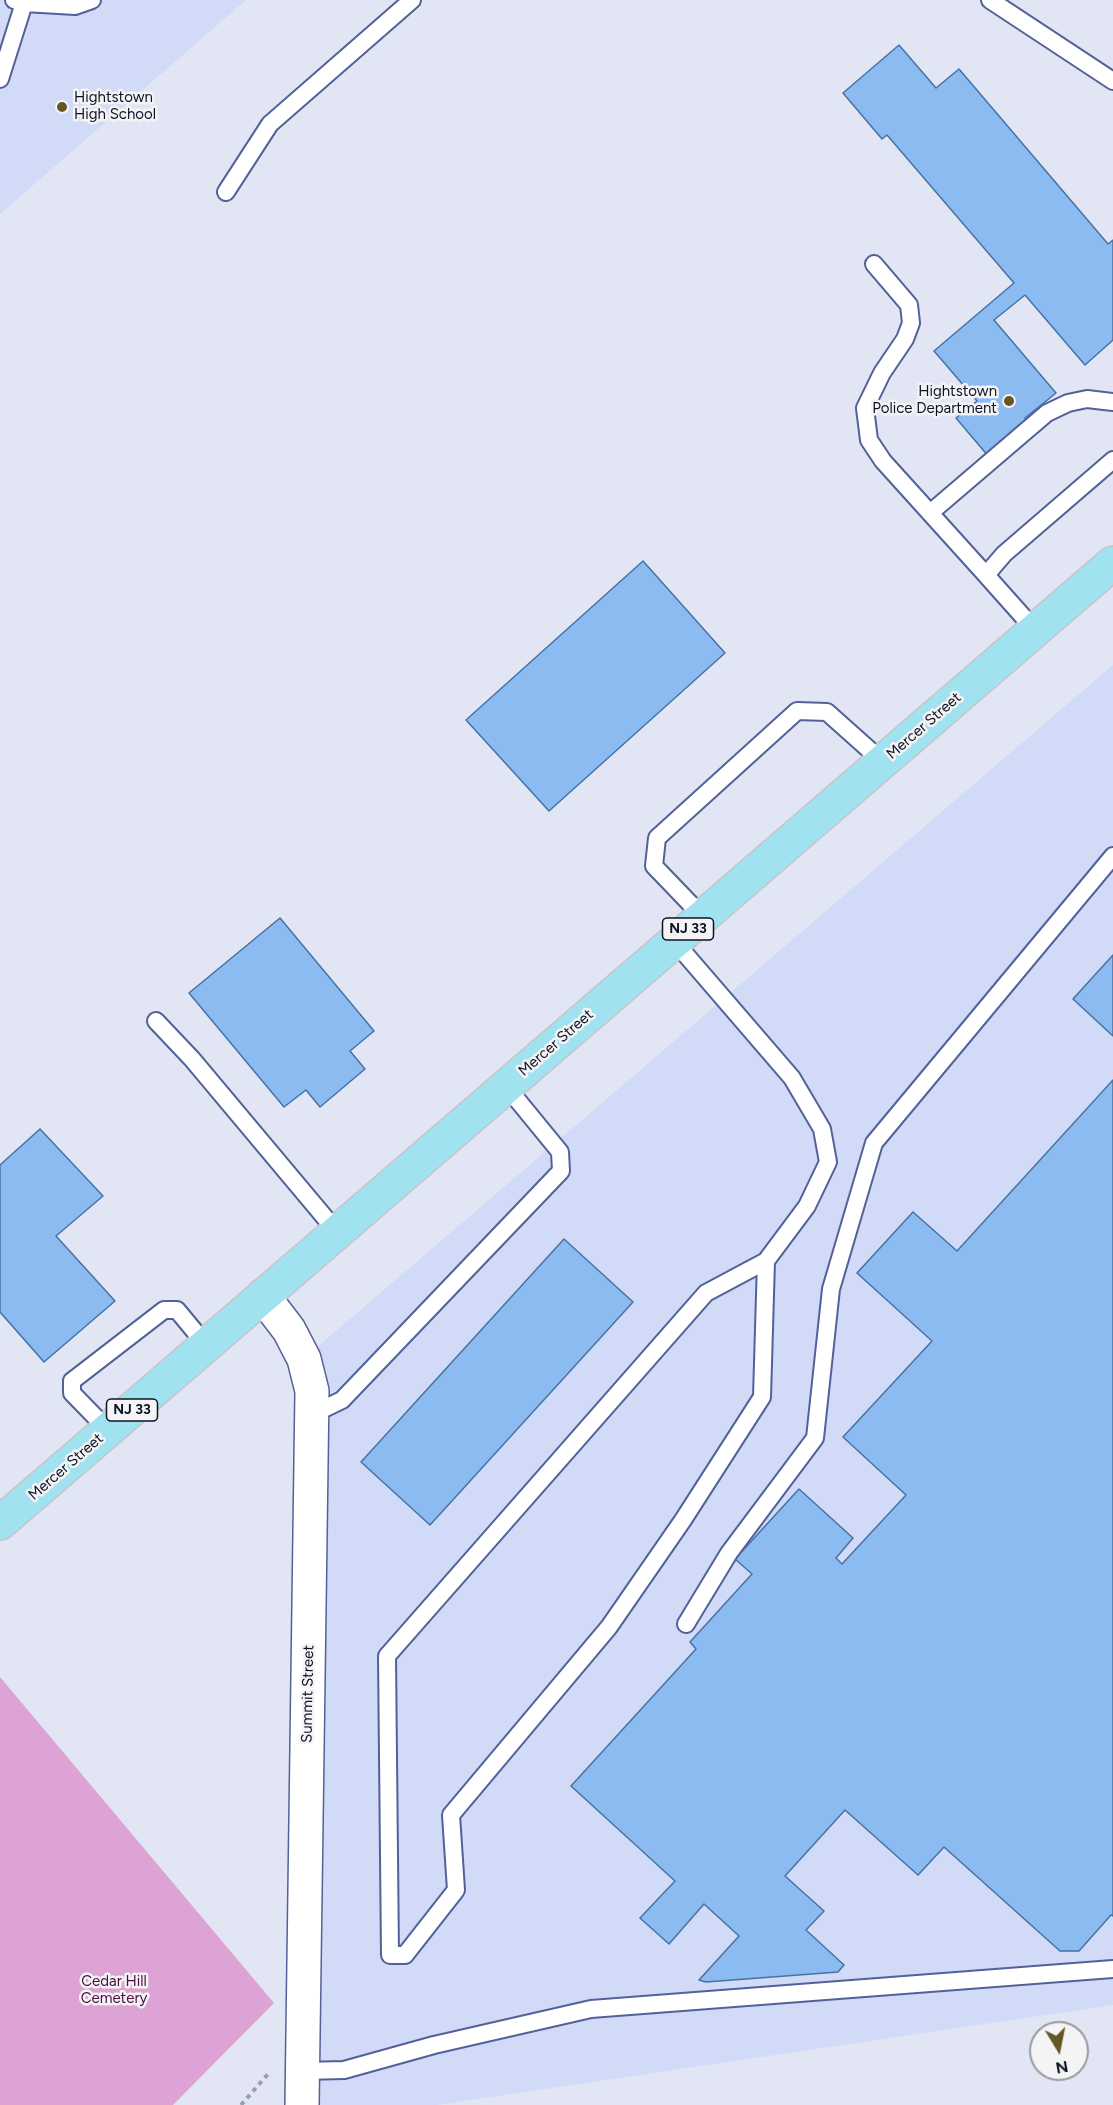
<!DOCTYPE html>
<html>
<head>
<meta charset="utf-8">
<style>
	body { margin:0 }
	#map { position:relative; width:1113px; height:2105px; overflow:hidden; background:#e2e6f4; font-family:Figtree,sans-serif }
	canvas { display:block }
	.north { position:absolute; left:1029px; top:2021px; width:60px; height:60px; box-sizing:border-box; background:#f4f4f4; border:2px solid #989aa2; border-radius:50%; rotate:170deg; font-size:16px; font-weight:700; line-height:24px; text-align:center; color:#0d1228 }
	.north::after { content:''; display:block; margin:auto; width:21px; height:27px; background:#655623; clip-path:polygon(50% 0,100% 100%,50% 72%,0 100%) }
</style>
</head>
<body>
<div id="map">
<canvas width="1113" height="2105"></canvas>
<div class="north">N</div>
</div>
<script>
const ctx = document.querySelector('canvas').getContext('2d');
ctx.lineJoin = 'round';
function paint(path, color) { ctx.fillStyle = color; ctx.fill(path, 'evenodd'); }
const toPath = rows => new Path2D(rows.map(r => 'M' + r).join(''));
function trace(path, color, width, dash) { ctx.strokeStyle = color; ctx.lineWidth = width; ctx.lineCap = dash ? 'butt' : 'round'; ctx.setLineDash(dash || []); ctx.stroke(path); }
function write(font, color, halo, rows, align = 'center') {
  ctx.font = font + ' Figtree,sans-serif'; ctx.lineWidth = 5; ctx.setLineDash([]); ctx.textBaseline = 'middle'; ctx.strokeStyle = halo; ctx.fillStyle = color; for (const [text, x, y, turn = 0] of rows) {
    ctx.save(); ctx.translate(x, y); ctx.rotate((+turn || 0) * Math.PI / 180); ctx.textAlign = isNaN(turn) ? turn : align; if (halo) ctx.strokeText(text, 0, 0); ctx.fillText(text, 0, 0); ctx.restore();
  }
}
const built = toPath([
	[0,0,246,0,0,214],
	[1113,665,1113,2005,437,2105,302,2105,308,1355]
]);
const green = toPath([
	[0,1677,274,2003,173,2105,0,2105]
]);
const building = toPath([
	[899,45,936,88,959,69,1108,244,1113,240,1113,340,1085,365,1025,295,994,320,1056,393,1025,418,1030,423,989,457,956,418,977,401,934,351,1014,283,887,135,882,139,843,93,899,45],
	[643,561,725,653,549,811,466,720,643,561],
	[280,918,374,1031,350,1051,365,1069,320,1107,306,1090,284,1107,189,993,280,918],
	[1113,955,1113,1036,1073,999,1113,955],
	[1113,1080,1113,1916,1111,1915,1079,1951,1060,1951,944,1847,918,1875,845,1810,785,1876,824,1911,806,1930,844,1965,838,1972,706,1982,699,1980,739,1936,704,1904,669,1944,640,1918,675,1881,571,1786,696,1649,690,1642,752,1574,735,1559,799,1489,853,1538,836,1558,842,1564,906,1495,843,1437,932,1341,857,1273,913,1212,957,1251,1113,1080],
	[40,1129,103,1196,56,1236,115,1301,44,1362,0,1312,0,1165,40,1129],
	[564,1239,633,1302,430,1525,361,1462,564,1239]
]);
const path = toPath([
	[241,2105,268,2074]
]);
const lane = toPath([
	[25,0,24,3,75,6,92,0],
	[990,0,1113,81],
	[0,79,24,3,14,0],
	[226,192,270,124,412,0],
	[874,264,909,305,911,323,905,339,882,373,865,408,869,440,883,461,986,575],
	[930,513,1047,413,1068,403,1087,399,1113,402],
	[1035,630,986,575,1004,554,1113,460],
	[703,917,654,866,657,838,797,711,827,712,883,762],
	[674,941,792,1078,822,1129,828,1162,807,1206,766,1261,762,1397,683,1520,609,1627,451,1815,456,1890,405,1955,390,1955,387,1656,706,1293,766,1261],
	[156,1021,192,1059,337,1232],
	[311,1415,342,1400,561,1171,560,1152,506,1086],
	[108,1430,72,1393,72,1381,164,1310,177,1310,206,1345],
	[686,1624,729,1553,815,1438,831,1289,874,1143,1113,856],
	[303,2071,344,2070,434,2045,591,2009,1113,1969]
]);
const street = toPath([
	[263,1296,289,1330,304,1359,312,1391,302,2105]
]);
const primary = toPath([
	[0,1523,1113,563]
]);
const markers = [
	[62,107,6,"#655623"],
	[1009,401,6,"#655623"]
];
const shields = [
	[688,929,51],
	[132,1410,51]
];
const shieldNames = [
	["NJ 33",688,929],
	["NJ 33",132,1410]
];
const poiNames = [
	["Hightstown",74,98],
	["High School",74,115],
	["Hightstown",997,392,"right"],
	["Police Department",997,409,"right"]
];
const streetNames = [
	["Mercer Street",924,726,-41],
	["Mercer Street",556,1043,-41],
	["Mercer Street",66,1467,-41],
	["Summit Street",308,1694,-89]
];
const parkNames = [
	["Cedar Hill",114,1982],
	["Cemetery",114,1999]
];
paint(built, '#d1daf7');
paint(green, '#dda3d4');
paint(building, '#8cbbf2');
trace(building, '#4672a4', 1.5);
trace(lane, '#536199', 20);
trace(street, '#536199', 36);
trace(primary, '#c5c6cb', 36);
trace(path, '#9a9faf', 4, [4.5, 4.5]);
trace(lane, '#fff', 16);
trace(street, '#fff', 33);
trace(primary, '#a0e2ef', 33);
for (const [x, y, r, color] of markers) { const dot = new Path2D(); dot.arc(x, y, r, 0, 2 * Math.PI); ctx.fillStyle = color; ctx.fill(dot); trace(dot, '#f4f4f4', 2); }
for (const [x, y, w] of shields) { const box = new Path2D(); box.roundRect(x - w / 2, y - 11, w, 22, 4.5); ctx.fillStyle = '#f4f4f4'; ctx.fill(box); trace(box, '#0d1228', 1.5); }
write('bold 14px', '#0d1228', null, shieldNames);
write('15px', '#0d1228', '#f4f4f4', poiNames, 'left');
write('15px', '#0d1228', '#f4f4f4', streetNames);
write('15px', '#4b0b45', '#f4f4f4', parkNames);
</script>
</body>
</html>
